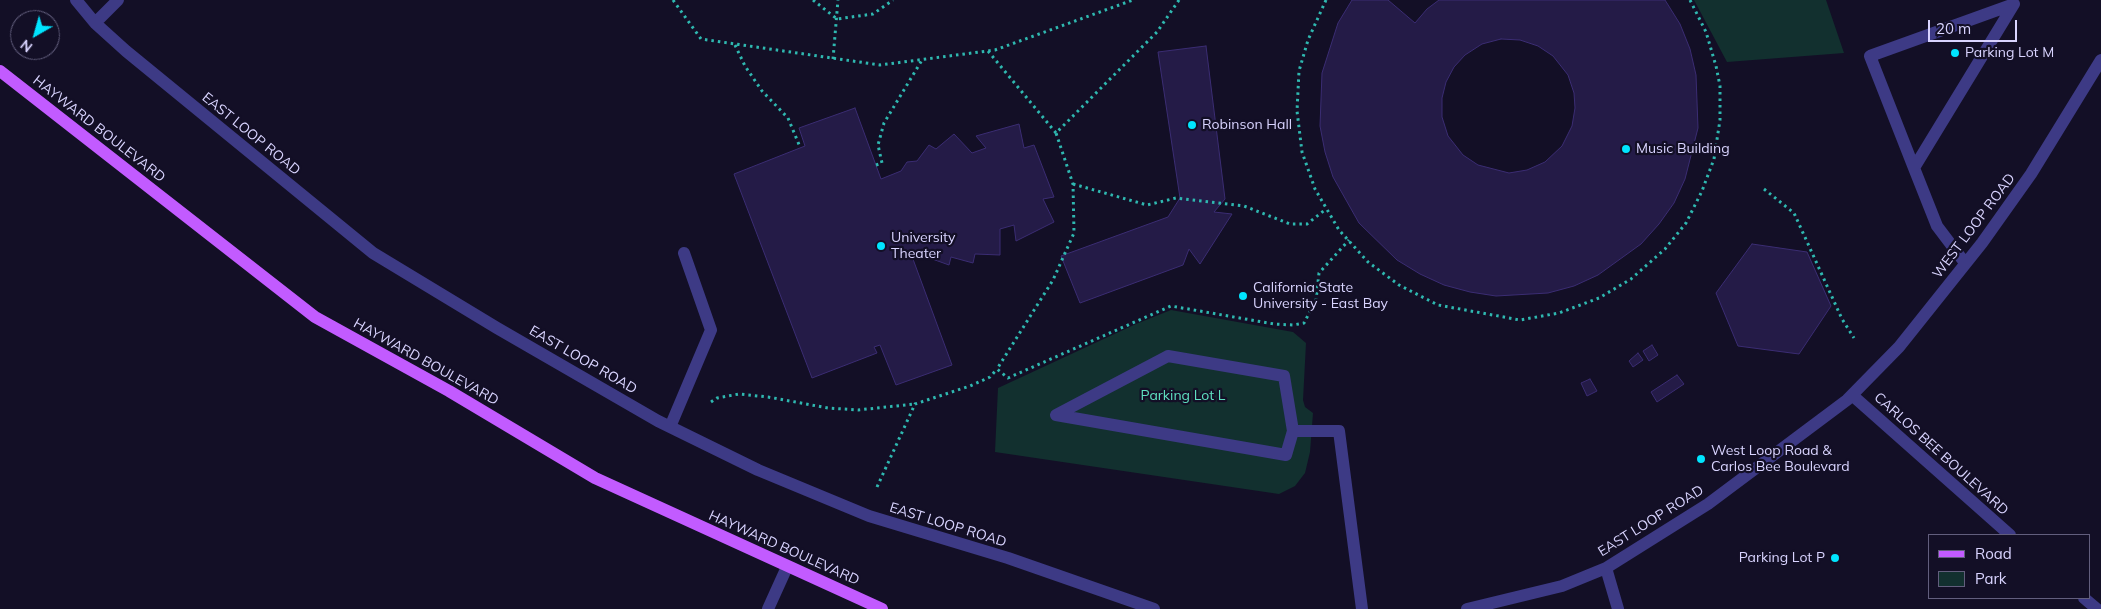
<!DOCTYPE html>
<html>
<head>
<meta charset="utf-8">
<style>
	body { margin:0 }
	#map { position:relative; width:2101px; height:609px; overflow:hidden; background:#130f26; font-family:Mulish,sans-serif }
	canvas { display:block }
	.legend { position:absolute; left:1928px; top:534px; width:162px; height:65px; box-sizing:border-box; background:#130f26; border:1px solid #625e7d; margin:0; padding:6px 9px; list-style:none; font-size:15px; color:#d9d4ff }
	.legend li { display:flex; align-items:center; gap:10px; height:25px }
	.legend b { width:25px; border:1px solid #625e7d }
	.north { position:absolute; left:10px; top:10px; width:50px; height:50px; box-sizing:border-box; background:#130f26; border:1px solid #625e7d; border-radius:50%; rotate:218deg; font-size:14px; font-weight:700; line-height:20px; text-align:center; color:#d9d4ff }
	.north::after { content:''; display:block; margin:auto; width:18px; height:22px; background:#00e5ff; clip-path:polygon(50% 0,100% 100%,50% 72%,0 100%) }
	.scale { position:absolute; left:1928px; top:20px; width:89px; height:22px; box-sizing:border-box; border:2px solid #d9d4ff; border-top:0; padding-left:6px; font-size:15px; line-height:18px; white-space:nowrap; color:#d9d4ff; -webkit-text-stroke:4px #130f26; paint-order:stroke }
</style>
</head>
<body>
<div id="map">
<canvas width="2101" height="609"></canvas>
<ul class="legend">
<li><b style="height:6px;background:#c25bff"></b>Road</li>
<li><b style="height:14px;background:#12302f"></b>Park</li>
</ul>
<div class="north">N</div>
<div class="scale">20 m</div>
</div>
<script>
const ctx = document.querySelector('canvas').getContext('2d');
ctx.lineJoin = 'round';
function paint(path, color) { ctx.fillStyle = color; ctx.fill(path, 'evenodd'); }
const toPath = rows => new Path2D(rows.map(r => 'M' + r).join(''));
function trace(path, color, width, dash) { ctx.strokeStyle = color; ctx.lineWidth = width; ctx.lineCap = dash ? 'butt' : 'round'; ctx.setLineDash(dash || []); ctx.stroke(path); }
function write(font, color, halo, rows, align = 'center') {
  ctx.font = font + ' Mulish,sans-serif'; ctx.lineWidth = 4.5; ctx.setLineDash([]); ctx.textBaseline = 'middle'; ctx.strokeStyle = halo; ctx.fillStyle = color; for (const [text, x, y, turn = 0] of rows) {
    ctx.save(); ctx.translate(x, y); ctx.rotate((+turn || 0) * Math.PI / 180); ctx.textAlign = isNaN(turn) ? turn : align; if (halo) ctx.strokeText(text, 0, 0); ctx.fillText(text, 0, 0); ctx.restore();
  }
}
const green = toPath([
	[1694,0,1826,0,1844,53,1727,62],
	[1171,310,1293,332,1306,343,1303,400,1305,407,1313,413,1310,452,1305,473,1295,486,1279,494,995,452,998,388,1136,324]
]);
const building = toPath([
	[1352,0,1388,0,1415,23,1427,9,1439,0,1665,0,1680,24,1690,49,1696,75,1698,128,1685,179,1674,203,1659,224,1641,244,1598,275,1574,286,1548,293,1496,296,1470,292,1444,285,1420,274,1397,260,1359,223,1333,177,1325,152,1320,126,1322,73,1338,23,1352,0],
	[1501,39,1520,40,1538,46,1553,56,1568,75,1574,93,1575,108,1572,126,1562,146,1545,162,1527,170,1509,173,1478,165,1463,155,1448,136,1442,117,1442,98,1446,82,1454,67,1465,55,1482,44,1501,39],
	[1206,46,1225,199,1214,212,1232,214,1200,264,1189,249,1183,265,1080,303,1061,256,1168,217,1180,198,1158,52,1206,46],
	[855,108,881,179,901,171,907,162,917,161,929,145,936,149,954,134,972,153,986,148,976,136,1019,124,1024,148,1034,145,1054,197,1043,199,1054,222,1016,241,1014,225,1000,229,1000,255,975,254,973,263,951,257,949,265,910,251,952,365,896,385,880,345,874,347,877,353,812,378,734,174,805,146,799,128,855,108],
	[1752,244,1807,252,1831,306,1799,354,1738,346,1716,293,1752,244],
	[1652,345,1658,355,1649,361,1643,351,1652,345],
	[1638,353,1643,360,1633,367,1629,361,1638,353],
	[1677,375,1684,384,1657,402,1651,392,1677,375],
	[1590,379,1597,391,1587,396,1581,383,1590,379]
]);
const path = toPath([
	[673,0,701,39,880,65,995,50,1133,0],
	[813,0,837,19,873,14,893,0],
	[1179,0,1157,32,1056,133,1073,184,1074,233,1053,280,997,369,1008,378,1171,306,1274,324,1293,325,1304,323,1316,300,1319,273,1349,240],
	[1326,0,1308,40,1299,71,1297,111,1302,152,1315,189,1339,230,1368,262,1399,285,1438,305,1520,320,1559,313,1599,298,1631,279,1665,249,1686,223,1702,191,1714,159,1720,120,1720,86,1716,66,1706,32,1690,0],
	[735,45,745,66,762,91,788,118,800,147],
	[988,51,1056,133],
	[833,59,838,0],
	[876,165,882,163,878,145,884,123,922,60],
	[1073,184,1147,205,1176,198,1244,206,1290,224,1307,224,1326,209],
	[1764,189,1794,213,1842,319,1854,338],
	[711,402,717,398,739,394,768,397,828,408,858,410,915,404],
	[877,487,915,404,970,386,990,377,997,369]
]);
const minor = toPath([
	[76,0,95,23,126,51,373,253,497,328,658,421,758,470,869,516,1008,558,1154,609],
	[95,23,118,0],
	[1914,168,1870,56,2014,4,1914,168,1937,226,1965,263],
	[1168,356,1284,376,1293,431,1286,455,1056,415,1168,356],
	[1852,395,2010,535],
	[670,427,711,330,684,253],
	[1293,431,1339,431,1362,609],
	[1606,568,1618,609],
	[2084,598,2097,609],
	[768,609,787,567],
	[1467,609,1562,586,1606,568,1708,504,1847,400,1899,347,1982,243,2031,174,2101,60]
]);
const major = toPath([
	[0,71,315,317,449,391,595,478,882,609]
]);
const markers = [
	[1955,53,5,"#00e5ff"],
	[1192,125,5,"#00e5ff"],
	[1626,149,5,"#00e5ff"],
	[881,246,5,"#00e5ff"],
	[1243,296,5,"#00e5ff"],
	[1701,459,5,"#00e5ff"],
	[1835,558,5,"#00e5ff"]
];
const poiNames = [
	["Parking Lot M",1965,53],
	["Robinson Hall",1202,125],
	["Music Building",1636,149],
	["University",891,238],
	["Theater",891,254],
	["California State",1253,288],
	["University - East Bay",1253,304],
	["West Loop Road &",1711,451],
	["Carlos Bee Boulevard",1711,467],
	["Parking Lot P",1825,558,"right"]
];
const streetNames = [
	["HAYWARD BOULEVARD",99,129,38],
	["EAST LOOP ROAD",251,134,39],
	["WEST LOOP ROAD",1974,226,-53],
	["EAST LOOP ROAD",583,360,30],
	["HAYWARD BOULEVARD",426,362,29],
	["CARLOS BEE BOULEVARD",1941,454,42],
	["EAST LOOP ROAD",1651,521,-32],
	["EAST LOOP ROAD",948,525,17],
	["HAYWARD BOULEVARD",784,548,24]
];
const parkNames = [
	["Parking Lot L",1183,396]
];
paint(green, '#12302f');
paint(building, '#241b47');
trace(building, '#3b2d73', 1);
trace(path, '#2fb8b0', 3, [2.5, 4]);
trace(minor, '#3d3a85', 12);
trace(major, '#c25bff', 12);
for (const [x, y, r, color] of markers) { const dot = new Path2D(); dot.arc(x, y, r, 0, 2 * Math.PI); ctx.fillStyle = color; ctx.fill(dot); trace(dot, '#130f26', 2); }
write('14px', '#d9d4ff', '#130f26', poiNames, 'left');
write('14px', '#d9d4ff', '#130f26', streetNames);
write('14px', '#5fe0c0', '#130f26', parkNames);
</script>
</body>
</html>
